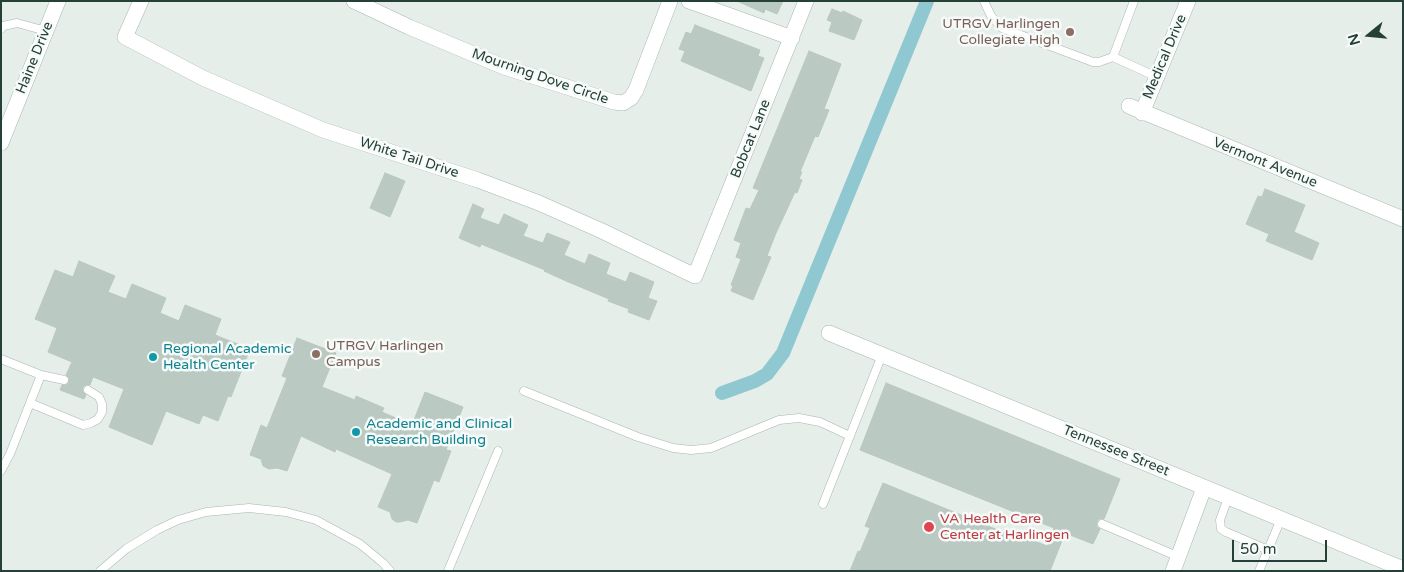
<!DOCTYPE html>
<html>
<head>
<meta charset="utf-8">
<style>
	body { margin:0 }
	#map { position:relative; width:1404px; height:572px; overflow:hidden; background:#e6eeea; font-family:"Varela Round",sans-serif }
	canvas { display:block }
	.frame { position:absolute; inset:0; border:2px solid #254038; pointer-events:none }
	.north { position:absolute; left:1344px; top:10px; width:50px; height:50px; -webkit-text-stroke:4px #f6faf8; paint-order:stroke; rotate:253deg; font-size:14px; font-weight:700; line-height:20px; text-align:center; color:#254038 }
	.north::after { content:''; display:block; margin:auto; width:18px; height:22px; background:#254038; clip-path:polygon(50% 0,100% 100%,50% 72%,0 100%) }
	.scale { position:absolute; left:1232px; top:540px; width:95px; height:22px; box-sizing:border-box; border:2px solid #254038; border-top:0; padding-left:6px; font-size:15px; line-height:18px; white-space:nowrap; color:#254038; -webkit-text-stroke:4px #f6faf8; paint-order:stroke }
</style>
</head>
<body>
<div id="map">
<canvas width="1404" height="572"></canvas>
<div class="frame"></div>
<div class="north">N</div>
<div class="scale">50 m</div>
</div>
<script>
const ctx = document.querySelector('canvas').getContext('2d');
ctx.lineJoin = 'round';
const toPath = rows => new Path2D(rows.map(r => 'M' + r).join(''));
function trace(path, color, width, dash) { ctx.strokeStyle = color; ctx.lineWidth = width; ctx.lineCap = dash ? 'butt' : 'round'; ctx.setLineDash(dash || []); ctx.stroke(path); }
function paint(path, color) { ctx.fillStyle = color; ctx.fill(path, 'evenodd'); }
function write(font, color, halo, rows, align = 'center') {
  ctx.font = font + ' "Varela Round",sans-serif'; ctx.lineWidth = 5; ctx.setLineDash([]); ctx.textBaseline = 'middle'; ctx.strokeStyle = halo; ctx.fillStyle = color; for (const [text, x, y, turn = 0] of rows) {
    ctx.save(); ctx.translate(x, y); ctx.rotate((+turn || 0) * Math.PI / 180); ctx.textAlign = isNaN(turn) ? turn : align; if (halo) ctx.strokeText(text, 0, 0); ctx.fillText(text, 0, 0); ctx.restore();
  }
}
const canal = toPath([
	[722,393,755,381,767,374,783,353,927,1]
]);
const building = toPath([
	[737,1,783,1,777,14,765,9,764,13,737,1],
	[832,9,842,13,843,11,862,20,854,40,829,31,832,22,827,20,832,9],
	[695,25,760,50,758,56,764,58,751,91,681,61,685,51,679,49,686,32,691,34,695,25],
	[809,51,841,64,824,109,829,110,818,137,815,136,800,172,802,172,799,179,802,180,797,193,795,192,776,233,767,256,771,257,753,300,731,291,733,286,731,285,741,259,736,257,741,243,734,240,746,208,750,209,759,190,753,188,809,51],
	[385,173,405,181,390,217,370,208,385,173],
	[1265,189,1305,205,1294,232,1319,243,1312,260,1266,241,1269,234,1246,224,1258,196,1262,197,1265,189],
	[473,204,484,209,480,218,499,225,504,214,528,225,523,236,543,243,547,233,570,242,564,255,585,264,589,254,610,263,606,274,626,282,630,272,654,282,648,298,657,301,649,320,628,312,629,309,608,301,609,299,566,281,544,271,545,270,481,244,480,247,459,238,473,204],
	[79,261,115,276,108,292,126,299,132,284,166,298,160,313,179,321,185,305,221,319,215,335,250,349,231,397,228,396,218,421,203,415,199,424,166,411,152,445,109,427,124,389,93,377,90,385,86,385,83,387,83,392,86,395,84,399,60,390,62,385,66,385,69,382,69,378,66,375,72,362,48,352,57,328,35,319,55,270,73,277,79,261],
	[297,338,336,353,322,387,355,400,356,396,384,408,382,412,412,425,425,392,463,407,446,450,451,451,439,482,434,480,417,523,408,520,400,522,396,522,392,519,390,512,378,507,392,474,336,449,335,452,301,436,287,471,277,468,269,469,263,466,261,459,250,455,261,425,267,428,287,378,282,376,297,338],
	[886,383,1120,479,1104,519,1099,519,1097,522,1097,527,1100,529,1093,544,1065,533,1050,571,850,571,858,551,860,552,870,528,865,526,883,483,1010,535,1012,532,1047,546,1054,528,860,450,886,383]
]);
const lane = toPath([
	[984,1,991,16,1002,28,1093,62,1099,62,1113,57,1134,1],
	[1,29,3,26,17,23,46,31],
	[1113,57,1157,77],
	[1,359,41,375,10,454,1,471],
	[41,375,64,380],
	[524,391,638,437,673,448,691,450,711,448,779,420,799,418,820,422,850,436],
	[30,403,83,425,91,423,98,419,102,412,102,404,99,397,88,390],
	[1228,498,1220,520,1221,529,1226,532,1268,550],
	[823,504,882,355],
	[1102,524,1179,557],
	[100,571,126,549,157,530,178,520,206,512,249,508,286,512,316,520,360,544,383,563,390,571],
	[448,571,498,451],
	[1259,571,1281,519]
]);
const street = toPath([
	[141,1,125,37,203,78,323,130,478,180,539,203,602,231,695,276,806,1],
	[354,1,409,27,504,67,614,102,623,103,631,98,636,90,670,1],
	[689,1,792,38],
	[1129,106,1403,219],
	[1142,113,1188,1],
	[829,333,1403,569],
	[1173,571,1204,488]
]);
const secondary = toPath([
	[1,143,58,1]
]);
const markers = [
	[1070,32,5,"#8d6e63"],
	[316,354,5,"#8d6e63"],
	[153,357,5,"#0f9aa8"],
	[356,432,5,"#0f9aa8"],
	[929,527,6,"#e0444e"]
];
const educationNames = [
	["UTRGV Harlingen",1060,24],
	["Collegiate High",1060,40],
	["UTRGV Harlingen",326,346,"left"],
	["Campus",326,362,"left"]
];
const streetNames = [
	["Medical Drive",1165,57,-67],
	["Haine Drive",35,58,-68],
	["Mourning Dove Circle",540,77,19],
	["Bobcat Lane",751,139,-68],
	["White Tail Drive",409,158,18],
	["Vermont Avenue",1265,163,22],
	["Tennessee Street",1116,451,22]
];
const cultureNames = [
	["Regional Academic",163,349],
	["Health Center",163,365],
	["Academic and Clinical",366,424],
	["Research Building",366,440]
];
const healthNames = [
	["VA Health Care",940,519],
	["Center at Harlingen",940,535]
];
trace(canal, '#90c8d1', 14);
paint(building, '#bbc9c3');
trace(building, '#b8c8c1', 1);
trace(lane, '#a8b6b1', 9);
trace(street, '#a8b6b1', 16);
trace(secondary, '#a4bab2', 16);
trace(lane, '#fff', 8);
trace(street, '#fff', 15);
trace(secondary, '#fff', 15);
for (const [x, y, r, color] of markers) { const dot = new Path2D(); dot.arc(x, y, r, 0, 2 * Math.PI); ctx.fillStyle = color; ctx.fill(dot); trace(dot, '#f6faf8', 2); }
write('14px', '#785e54', '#f6faf8', educationNames, 'right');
write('14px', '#254038', '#f6faf8', streetNames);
write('14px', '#0d838f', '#f6faf8', cultureNames, 'left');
write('14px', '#be3a42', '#f6faf8', healthNames, 'left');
</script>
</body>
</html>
